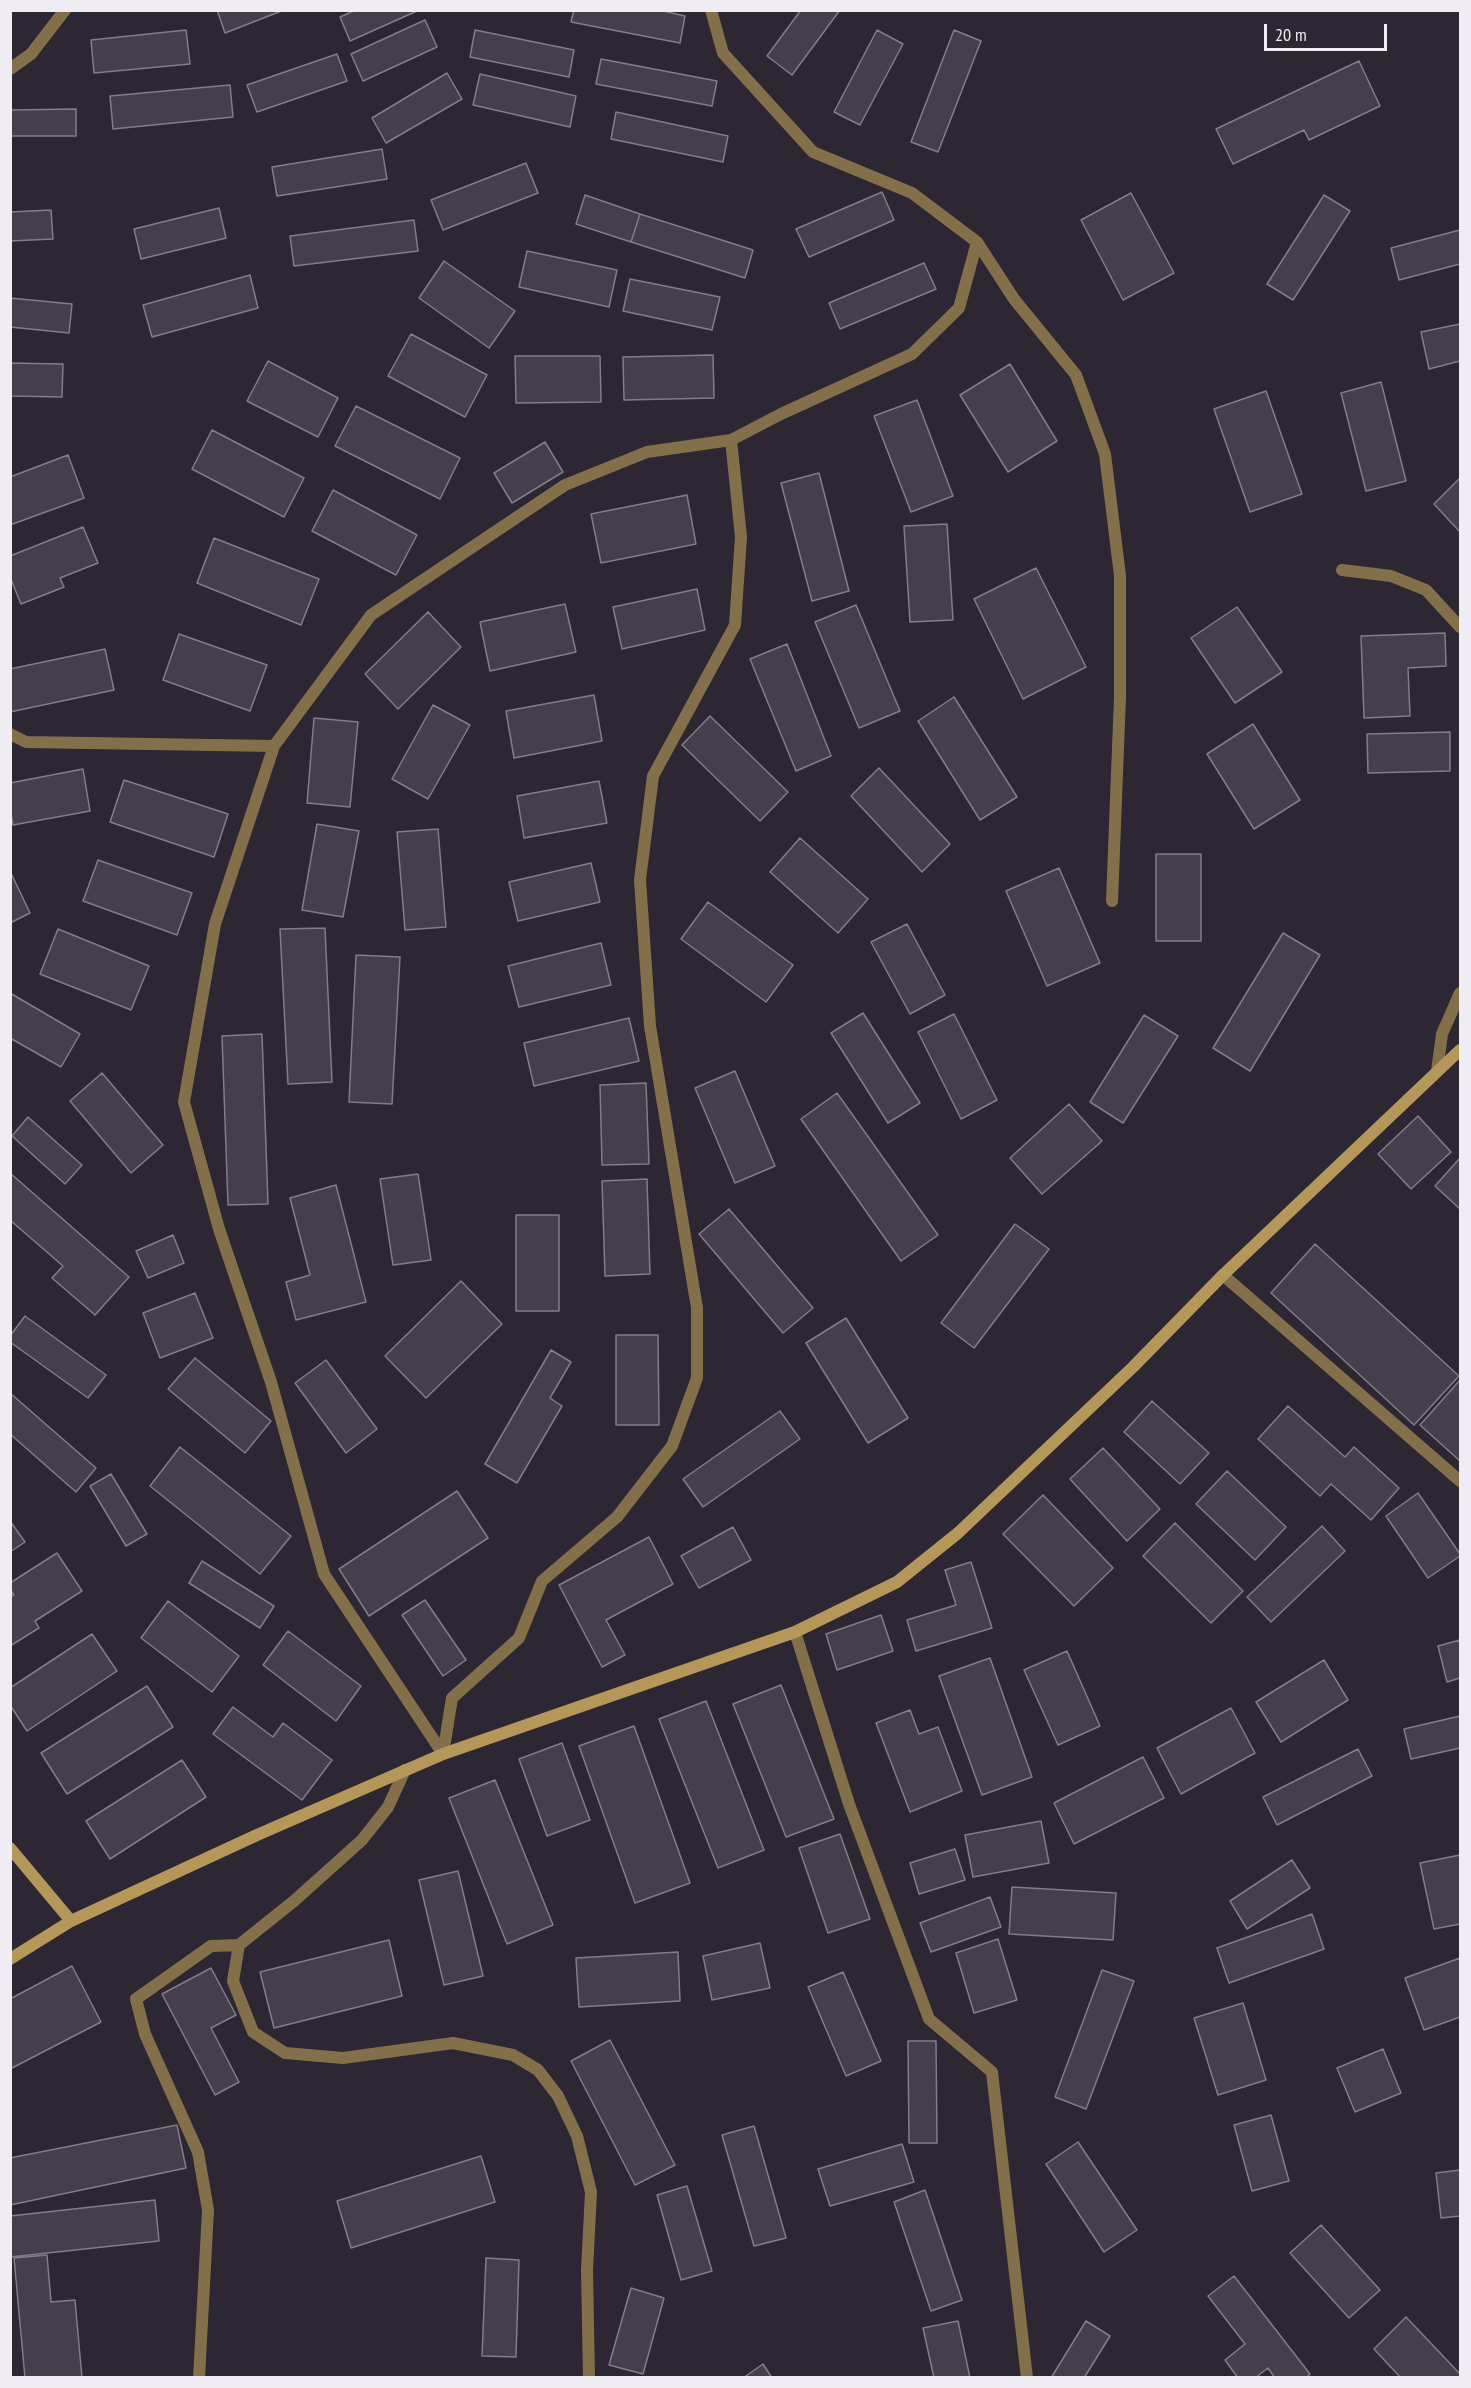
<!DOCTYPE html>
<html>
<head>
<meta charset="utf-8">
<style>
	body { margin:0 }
	#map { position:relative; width:1471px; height:2388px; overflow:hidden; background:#2c2732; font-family:"PT Sans Narrow",sans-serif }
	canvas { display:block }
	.frame { position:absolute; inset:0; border:12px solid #efecf3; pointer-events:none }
	.scale { position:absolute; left:1264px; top:24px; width:123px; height:27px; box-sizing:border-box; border:3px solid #efecf3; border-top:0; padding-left:8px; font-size:18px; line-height:21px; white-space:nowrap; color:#efecf3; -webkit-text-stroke:4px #2c2732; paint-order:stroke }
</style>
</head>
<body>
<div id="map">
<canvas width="1471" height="2388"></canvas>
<div class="frame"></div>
<div class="scale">20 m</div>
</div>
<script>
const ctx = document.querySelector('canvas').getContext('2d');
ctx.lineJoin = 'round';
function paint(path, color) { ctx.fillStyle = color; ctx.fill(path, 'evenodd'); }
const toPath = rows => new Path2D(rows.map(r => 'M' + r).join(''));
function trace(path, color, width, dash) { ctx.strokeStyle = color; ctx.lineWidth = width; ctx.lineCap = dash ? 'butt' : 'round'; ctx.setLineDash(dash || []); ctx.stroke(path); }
const building = toPath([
	[217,10,284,10,225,33,217,10],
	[356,10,417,10,417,11,350,41,340,17,356,10],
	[574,10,659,10,685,16,680,43,571,22,574,10],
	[801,10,840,10,792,75,767,56,801,10],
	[425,20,437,47,363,81,351,54,425,20],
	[186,30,190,64,94,73,91,40,186,30],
	[475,30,574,50,569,77,470,57,475,30],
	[877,30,903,44,860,125,834,112,877,30],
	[954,30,981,41,938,152,911,142,954,30],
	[337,54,347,81,257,112,247,85,337,54],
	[601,59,717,81,712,106,596,84,601,59],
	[1359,61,1380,106,1309,140,1304,130,1233,164,1216,129,1359,61],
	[447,73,462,99,386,143,372,118,447,73],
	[480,74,576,96,570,127,473,105,480,74],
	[230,85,233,117,113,129,110,96,230,85],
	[76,109,76,136,10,136,10,110,76,109],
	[616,112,728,136,723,162,611,139,616,112],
	[382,149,387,179,277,196,272,167,382,149],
	[526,163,538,193,443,230,431,200,526,163],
	[882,192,894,220,809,257,796,229,882,192],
	[1131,193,1174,273,1123,300,1081,220,1131,193],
	[585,195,640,214,631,242,576,224,585,195],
	[1324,195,1350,211,1293,300,1267,284,1324,195],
	[219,208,226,238,141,259,134,229,219,208],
	[51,210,53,239,10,241,10,212,51,210],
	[640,214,753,250,745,278,631,242,640,214],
	[414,220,418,251,294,266,290,236,414,220],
	[1460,230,1460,264,1399,280,1391,248,1460,230],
	[527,251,617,270,609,307,519,287,527,251],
	[444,261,515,311,489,348,419,298,444,261],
	[924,263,936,289,840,329,829,303,924,263],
	[250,275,258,308,152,337,143,305,250,275],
	[630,279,720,297,712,330,623,311,630,279],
	[10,298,72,304,69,333,10,327,10,298],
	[1460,324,1460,361,1429,369,1421,332,1460,324],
	[411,334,487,375,465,417,388,376,411,334],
	[713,355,714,398,624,400,623,357,713,355],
	[515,356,600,356,601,402,516,403,515,356],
	[268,361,338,398,318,437,247,401,268,361],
	[10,363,63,364,62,397,10,396,10,363],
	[1010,364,1057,441,1008,472,960,395,1010,364],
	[1381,382,1406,481,1366,491,1341,393,1381,382],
	[1266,391,1302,494,1250,512,1214,409,1266,391],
	[917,400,953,496,911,512,874,416,917,400],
	[356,406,460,458,440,499,335,446,356,406],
	[212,430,304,478,284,517,192,469,212,430],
	[545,442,563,472,512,503,494,473,545,442],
	[68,455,84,498,10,525,10,477,68,455],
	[819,473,849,591,812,601,781,483,819,473],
	[1460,478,1460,532,1434,504,1460,478],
	[333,490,417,535,396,575,312,531,333,490],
	[687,495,696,544,601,563,591,514,687,495],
	[947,524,953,620,910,622,904,526,947,524],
	[83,527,98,563,60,578,64,587,21,604,10,577,10,556,83,527],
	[214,538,319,579,301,625,197,583,214,538],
	[1036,568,1086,667,1023,699,974,599,1036,568],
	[697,589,705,630,622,649,613,607,697,589],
	[565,604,576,652,490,671,480,622,565,604],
	[856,605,900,711,859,728,815,622,856,605],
	[1237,607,1282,672,1235,703,1191,638,1237,607],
	[428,612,461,647,398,709,365,674,428,612],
	[1445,633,1446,666,1408,668,1410,716,1364,718,1361,636,1445,633],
	[179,634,267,665,250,711,163,680,179,634],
	[787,644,831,756,796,771,750,659,787,644],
	[105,649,114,690,10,712,10,669,105,649],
	[594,695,602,741,514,758,506,711,594,695],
	[954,697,1017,797,980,820,918,721,954,697],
	[433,705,470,725,428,799,392,779,433,705],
	[710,716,788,792,760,821,682,745,710,716],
	[314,718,358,722,350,807,307,803,314,718],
	[1253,724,1300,800,1254,829,1207,754,1253,724],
	[1450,732,1450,771,1368,773,1367,734,1450,732],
	[879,768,950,844,922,872,851,796,879,768],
	[83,769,90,811,13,825,10,809,10,783,83,769],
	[124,780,228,814,214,857,110,822,124,780],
	[599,781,607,823,524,838,517,796,599,781],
	[317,824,359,831,343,917,302,910,317,824],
	[438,829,446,927,405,930,397,832,438,829],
	[800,838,868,899,838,933,770,872,800,838],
	[1156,854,1201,854,1201,941,1156,941,1156,854],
	[98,860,192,893,177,935,83,901,98,860],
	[591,863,600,902,518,921,509,882,591,863],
	[1059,868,1100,963,1047,986,1006,891,1059,868],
	[10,871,30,913,10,923,10,871],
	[708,902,793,965,766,1002,681,939,708,902],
	[907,924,945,995,910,1014,871,942,907,924],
	[325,928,332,1082,288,1084,280,929,325,928],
	[58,929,149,966,131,1010,40,974,58,929],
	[1283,933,1320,955,1250,1071,1213,1048,1283,933],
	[601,943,611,985,519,1007,508,966,601,943],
	[356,955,400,957,392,1104,349,1102,356,955],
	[10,993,80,1034,61,1067,10,1038,10,993],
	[863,1013,920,1103,888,1123,831,1033,863,1013],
	[954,1014,997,1100,961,1119,918,1032,954,1014],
	[1144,1015,1178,1036,1123,1123,1090,1102,1144,1015],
	[629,1018,639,1061,534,1086,524,1043,629,1018],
	[262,1034,268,1204,228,1205,222,1036,262,1034],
	[735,1071,775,1166,735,1183,695,1088,735,1071],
	[102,1073,163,1145,131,1173,70,1101,102,1073],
	[646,1083,649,1164,602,1165,600,1085,646,1083],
	[837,1093,938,1235,901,1261,801,1119,837,1093],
	[1069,1104,1102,1141,1042,1194,1010,1158,1069,1104],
	[1418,1116,1451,1152,1411,1189,1378,1154,1418,1116],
	[28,1117,82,1165,65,1184,12,1136,28,1117],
	[1460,1158,1460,1209,1435,1186,1460,1158],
	[10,1173,129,1277,95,1315,52,1278,63,1266,10,1220,10,1173],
	[418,1174,431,1260,393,1265,380,1179,418,1174],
	[647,1179,650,1274,605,1276,602,1181,647,1179],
	[336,1185,366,1302,296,1320,286,1282,310,1275,290,1198,336,1185],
	[729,1209,813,1308,783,1333,699,1234,729,1209],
	[516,1215,559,1215,559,1311,516,1311,516,1215],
	[1015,1224,1049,1249,974,1348,941,1323,1015,1224],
	[173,1235,184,1263,148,1278,136,1251,173,1235],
	[1315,1244,1459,1376,1414,1425,1271,1293,1315,1244],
	[461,1281,502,1324,426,1398,385,1356,461,1281],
	[195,1293,213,1338,160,1358,143,1313,195,1293],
	[25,1316,106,1375,88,1398,10,1342,10,1336,25,1316],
	[846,1318,908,1418,868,1443,806,1343,846,1318],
	[616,1335,658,1335,659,1425,616,1425,616,1335],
	[551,1350,571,1362,550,1398,562,1406,517,1483,485,1464,551,1350],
	[195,1358,271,1421,245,1453,168,1389,195,1358],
	[326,1360,377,1429,346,1453,295,1383,326,1360],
	[1460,1380,1460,1461,1420,1425,1460,1380],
	[10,1393,96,1468,76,1492,10,1434,10,1393],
	[1152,1401,1209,1453,1180,1484,1124,1432,1152,1401],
	[1288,1406,1345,1457,1354,1447,1399,1488,1371,1520,1331,1484,1320,1496,1258,1439,1288,1406],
	[780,1411,800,1439,703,1507,683,1479,780,1411],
	[180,1447,291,1536,260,1574,150,1486,180,1447],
	[1103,1448,1160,1509,1127,1541,1070,1479,1103,1448],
	[1227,1471,1286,1527,1255,1560,1196,1504,1227,1471],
	[111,1474,147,1534,126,1546,90,1486,111,1474],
	[457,1491,488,1538,369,1616,339,1569,457,1491],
	[1418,1493,1460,1554,1460,1556,1428,1578,1386,1516,1418,1493],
	[1043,1495,1113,1568,1074,1606,1003,1534,1043,1495],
	[10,1521,25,1542,10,1552,10,1521],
	[1175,1523,1243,1591,1211,1623,1143,1556,1175,1523],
	[1322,1526,1345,1551,1271,1622,1247,1597,1322,1526],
	[733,1527,751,1560,699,1588,681,1556,733,1527],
	[649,1537,673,1584,606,1620,625,1655,602,1667,559,1585,649,1537],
	[57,1553,82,1591,35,1621,39,1628,10,1646,10,1597,14,1595,10,1589,10,1583,57,1553],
	[202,1561,274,1606,260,1628,189,1583,202,1561],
	[971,1562,992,1628,916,1651,907,1620,956,1605,945,1570,971,1562],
	[425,1600,466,1660,443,1676,402,1615,425,1600],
	[168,1601,239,1656,212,1692,141,1638,168,1601],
	[881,1615,893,1651,837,1670,826,1634,881,1615],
	[288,1631,361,1686,336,1721,263,1665,288,1631],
	[92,1634,117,1671,27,1731,10,1705,10,1688,92,1634],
	[1460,1640,1460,1678,1447,1682,1438,1646,1460,1640],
	[1067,1651,1100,1726,1058,1745,1024,1670,1067,1651],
	[990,1658,1032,1777,982,1795,939,1676,990,1658],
	[1324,1660,1348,1700,1281,1742,1256,1702,1324,1660],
	[781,1685,834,1819,786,1837,733,1704,781,1685],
	[147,1686,173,1727,67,1794,41,1753,147,1686],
	[706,1701,764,1850,718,1868,659,1719,706,1701],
	[233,1707,273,1737,283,1723,332,1760,302,1800,213,1734,233,1707],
	[1231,1708,1255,1753,1181,1794,1157,1748,1231,1708],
	[910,1710,919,1734,938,1727,962,1791,910,1812,876,1723,910,1710],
	[1460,1716,1460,1748,1411,1759,1404,1729,1460,1716],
	[634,1726,690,1883,635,1903,579,1746,634,1726],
	[562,1743,590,1820,547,1836,519,1759,562,1743],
	[1358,1749,1372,1776,1277,1825,1263,1797,1358,1749],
	[1143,1757,1164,1798,1074,1844,1054,1803,1143,1757],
	[182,1760,206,1797,110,1859,86,1821,182,1760],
	[495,1780,553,1925,507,1944,449,1798,495,1780],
	[1041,1821,1049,1863,973,1877,965,1835,1041,1821],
	[840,1834,870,1919,828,1933,799,1848,840,1834],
	[955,1849,965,1880,919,1894,910,1863,955,1849],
	[1460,1855,1460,1924,1434,1929,1420,1863,1460,1855],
	[1292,1860,1310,1888,1247,1929,1230,1901,1292,1860],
	[458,1871,483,1976,444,1985,419,1880,458,1871],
	[1012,1887,1116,1893,1113,1940,1009,1934,1012,1887],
	[990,1897,1001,1927,931,1952,920,1923,990,1897],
	[1312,1914,1324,1949,1229,1983,1217,1948,1312,1914],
	[998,1939,1017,2000,974,2013,956,1953,998,1939],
	[389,1940,402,1996,274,2028,260,1972,389,1940],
	[760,1943,770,1988,712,2000,703,1956,760,1943],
	[678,1952,680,2001,579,2007,576,1958,678,1952],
	[1460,1958,1460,2017,1424,2030,1405,1978,1460,1958],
	[72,1966,101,2022,10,2069,10,1999,72,1966],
	[211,1968,236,2015,211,2028,239,2082,215,2095,162,1994,211,1968],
	[1102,1970,1134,1981,1086,2109,1055,2097,1102,1970],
	[843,1972,881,2061,846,2076,808,1987,843,1972],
	[1243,2003,1266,2080,1218,2095,1194,2018,1243,2003],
	[610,2040,675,2165,635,2185,571,2061,610,2040],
	[908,2041,936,2041,937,2143,909,2143,908,2041],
	[1383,2049,1401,2093,1355,2112,1337,2068,1383,2049],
	[1271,2115,1289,2181,1252,2191,1234,2125,1271,2115],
	[177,2125,186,2168,10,2205,10,2158,177,2125],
	[754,2126,786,2238,754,2246,722,2135,754,2126],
	[1078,2142,1137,2230,1104,2252,1046,2164,1078,2142],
	[902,2144,914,2182,830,2206,818,2169,902,2144],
	[481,2156,495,2202,351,2248,337,2201,481,2156],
	[1460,2170,1460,2216,1441,2218,1436,2173,1460,2170],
	[687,2186,712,2271,681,2280,657,2195,687,2186],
	[925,2190,962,2300,931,2311,894,2202,925,2190],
	[155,2200,159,2241,10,2257,10,2216,155,2200],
	[1321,2225,1380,2290,1349,2318,1290,2253,1321,2225],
	[47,2255,51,2302,75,2300,82,2378,25,2378,14,2258,47,2255],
	[486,2258,519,2260,516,2357,482,2356,486,2258],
	[1234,2276,1310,2374,1306,2378,1275,2378,1268,2368,1255,2378,1238,2378,1225,2360,1245,2344,1208,2296,1234,2276],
	[631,2288,664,2298,643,2374,609,2365,631,2288],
	[1406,2317,1460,2374,1460,2378,1401,2378,1374,2349,1406,2317],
	[958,2321,970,2378,934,2378,923,2328,958,2321],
	[1086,2321,1110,2336,1084,2378,1051,2378,1086,2321],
	[763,2364,772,2378,743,2378,763,2364]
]);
const street = toPath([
	[711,10,723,53,813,152,912,193,977,242,1014,299,1076,375,1105,454,1120,576,1120,697,1112,901],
	[10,69,31,54,65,10],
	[1342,570,1391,576,1426,590,1460,627],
	[10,734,26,742,274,746],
	[1437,1071,1442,1034,1460,993],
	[1223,1275,1460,1481],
	[795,1632,849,1804,929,2019,992,2072,1027,2378],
	[443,1754,452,1698,519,1638,542,1581,617,1517,672,1446,697,1378,697,1308,650,1026,640,880,653,776,735,625,741,537,731,440,781,414,912,354,959,308,977,242],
	[443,1754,324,1574,271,1382,219,1229,184,1102,215,924,274,746,371,615,565,485,647,452,731,440],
	[405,1770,388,1807,362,1840,294,1901,239,1945,233,1981,253,2032,285,2053,343,2058,453,2043,513,2055,538,2070,558,2096,577,2136,591,2192,587,2270,589,2378],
	[199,2378,208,2210,198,2152,145,2034,136,1999,211,1946,239,1945]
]);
const secondary = toPath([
	[10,1848,71,1921],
	[10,1959,71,1921,257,1835,443,1754,795,1632,897,1582,958,1533,1133,1367,1223,1275,1460,1050]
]);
paint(building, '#453f4b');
trace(building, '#837c89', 1.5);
trace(street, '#83704b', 12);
trace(secondary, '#b6975a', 12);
</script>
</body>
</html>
